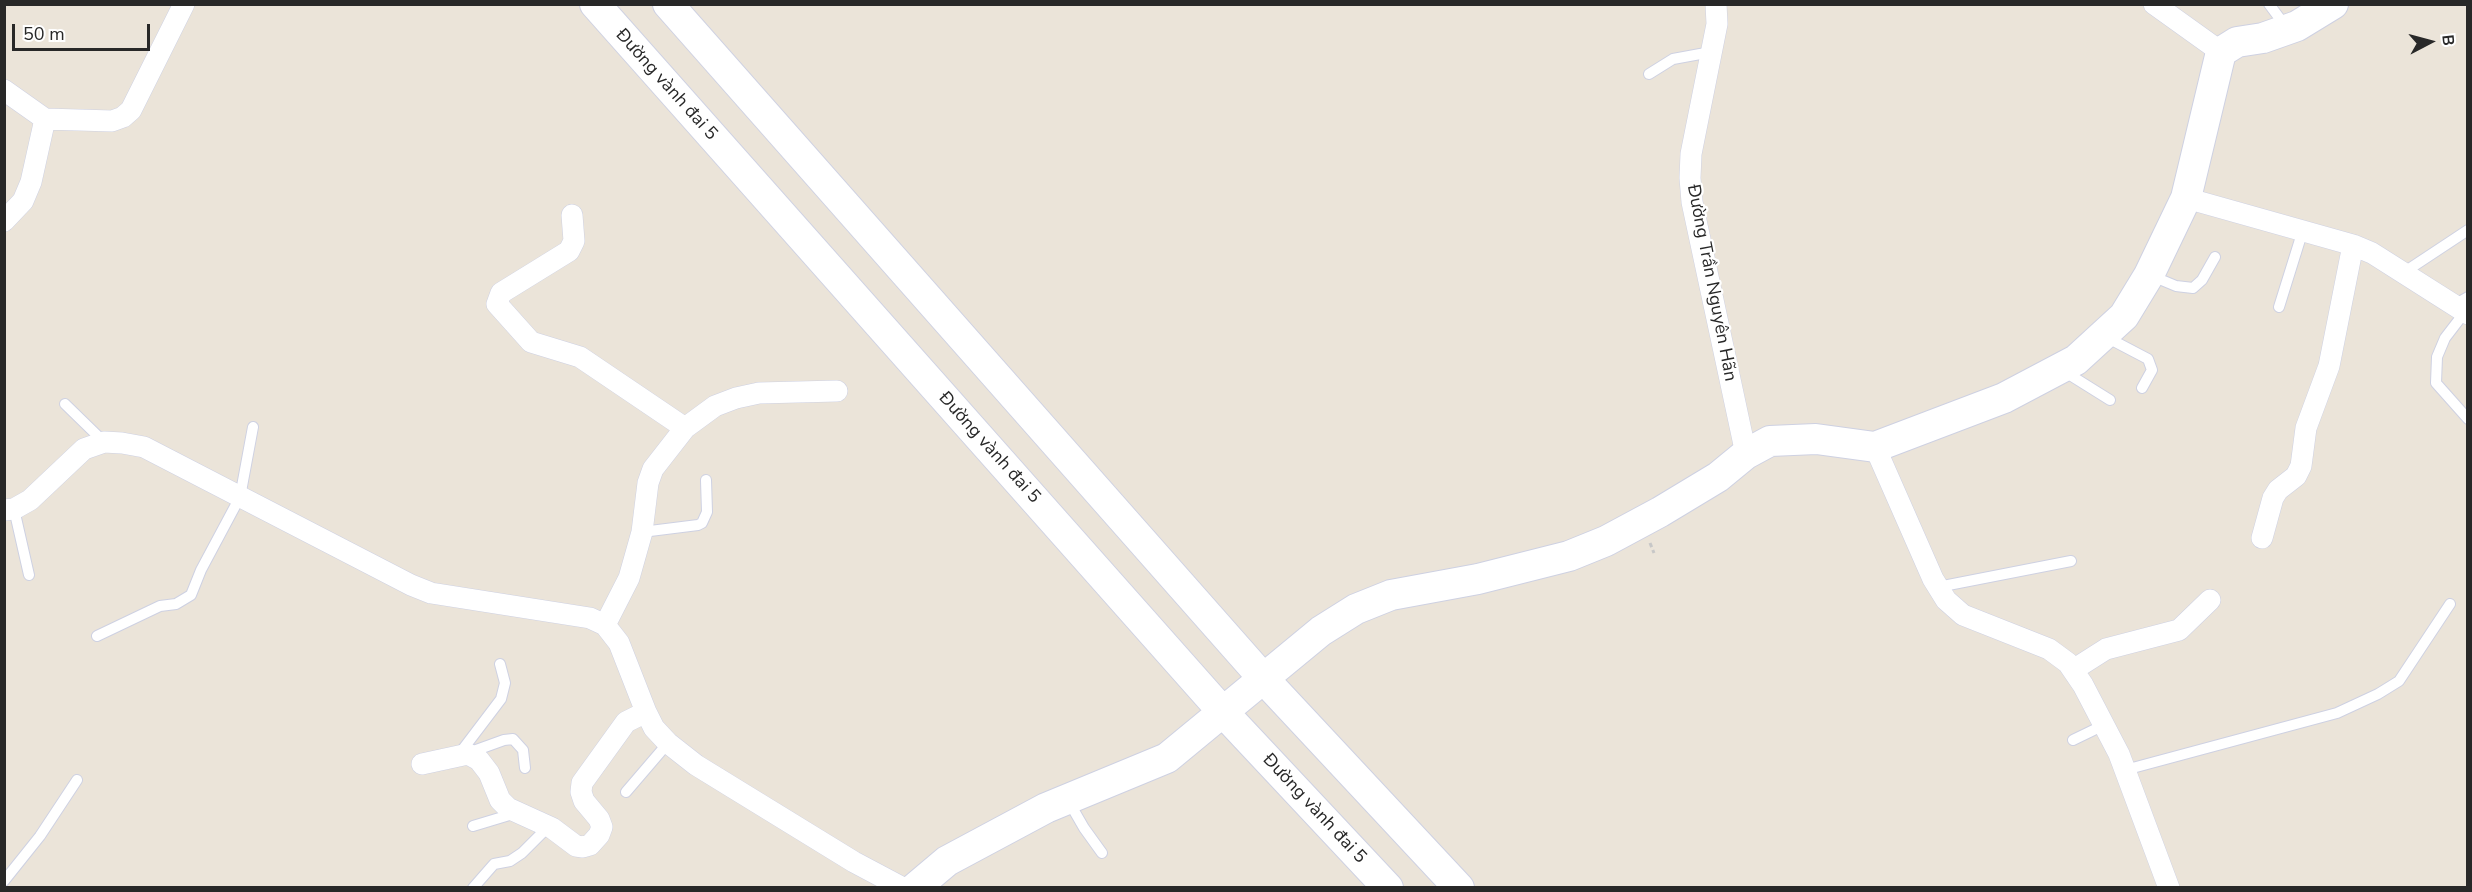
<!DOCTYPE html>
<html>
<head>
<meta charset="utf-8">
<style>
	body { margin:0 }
	#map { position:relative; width:2472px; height:892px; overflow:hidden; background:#ebe4d9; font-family:"Nunito Sans",sans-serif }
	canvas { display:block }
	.frame { position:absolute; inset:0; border:6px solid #282828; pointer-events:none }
	.north { position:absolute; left:2400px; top:12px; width:60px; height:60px; -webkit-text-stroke:4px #fff; paint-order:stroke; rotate:84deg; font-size:16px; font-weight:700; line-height:24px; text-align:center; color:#282828 }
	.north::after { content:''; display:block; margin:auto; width:21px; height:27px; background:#282828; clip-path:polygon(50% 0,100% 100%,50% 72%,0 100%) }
	.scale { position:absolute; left:12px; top:24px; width:138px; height:27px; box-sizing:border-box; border:3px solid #282828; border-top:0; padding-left:8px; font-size:18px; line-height:21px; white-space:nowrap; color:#282828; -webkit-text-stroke:4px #fff; paint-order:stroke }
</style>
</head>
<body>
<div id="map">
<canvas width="2472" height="892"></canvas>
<div class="frame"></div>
<div class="north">B</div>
<div class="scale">50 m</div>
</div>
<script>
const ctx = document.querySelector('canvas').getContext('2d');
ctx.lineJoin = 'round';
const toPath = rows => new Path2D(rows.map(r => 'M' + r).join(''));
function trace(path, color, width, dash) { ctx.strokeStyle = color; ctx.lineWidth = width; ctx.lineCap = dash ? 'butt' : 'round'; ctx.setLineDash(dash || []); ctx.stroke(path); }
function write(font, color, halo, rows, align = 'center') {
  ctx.font = font + ' "Nunito Sans",sans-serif'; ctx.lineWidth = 4.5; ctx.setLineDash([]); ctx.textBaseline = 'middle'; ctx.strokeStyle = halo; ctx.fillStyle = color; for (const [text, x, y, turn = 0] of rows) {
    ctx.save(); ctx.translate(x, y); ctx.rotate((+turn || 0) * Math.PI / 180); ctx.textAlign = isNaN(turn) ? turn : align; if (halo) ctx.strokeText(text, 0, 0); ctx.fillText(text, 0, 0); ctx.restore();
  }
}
const path = toPath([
	[1650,543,1654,553]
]);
const lane = toPath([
	[2269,4,2286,27],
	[1649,74,1673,59,1711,52],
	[2403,273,2468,230],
	[2152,276,2176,286,2193,288,2202,280,2215,257],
	[2454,305,2468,297],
	[2279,307,2303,230],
	[2465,312,2445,338,2437,357,2436,383,2468,419],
	[2106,337,2148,359,2152,370,2142,388],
	[2062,370,2110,400],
	[65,404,104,442],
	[14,509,29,575],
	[642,532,698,525,702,523,707,512,706,480],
	[1938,587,2071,561],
	[97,636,160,606,176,604,191,595,201,570,240,497,253,427],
	[2073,740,2104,725],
	[460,753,501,699,505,683,500,664],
	[468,753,504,740,513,739,523,750,525,768],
	[2125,770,2337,713,2378,694,2399,681,2450,604],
	[626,792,668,743],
	[1069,802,1084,828,1102,853],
	[473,826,516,813],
	[4,881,40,836,77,780],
	[473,888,494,864,510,861,522,853,548,827]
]);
const street = toPath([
	[1716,4,1717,24,1691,154,1690,178,1692,202,1746,454],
	[2154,4,2221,52],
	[4,90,45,119,112,121,123,117,131,110,184,4],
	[2186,198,2353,245,2372,253,2468,314],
	[572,215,574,241,569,251,501,293,497,304,531,342,580,357,685,428],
	[4,221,23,201,31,182,45,119],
	[1875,447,1933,579,1946,600,1963,615,2049,649,2068,663,2083,685,2119,754,2169,888],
	[4,510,14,509,30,500,84,449,104,442,122,443,144,447,411,585,431,593,590,618,605,625,619,643,646,712,654,728,668,743,696,765,854,862,903,888],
	[2262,538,2273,498,2278,490,2296,476,2301,466,2306,428,2329,366,2353,245],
	[605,625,629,578,642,532,648,483,653,469,685,428,715,406,736,398,759,393,837,391],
	[2073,670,2106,649,2179,630,2210,600],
	[422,764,468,754,479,760,489,773,500,800,508,808,552,828,576,846,583,847,590,845,599,835,602,827,599,819,584,801,581,792,582,783,626,722,646,712]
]);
const secondary = toPath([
	[595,4,1223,712,1388,888],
	[668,4,1263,678,1459,888],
	[915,888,947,861,1046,808,1167,758,1321,631,1356,609,1391,595,1478,579,1569,556,1606,541,1660,512,1718,477,1746,454,1770,441,1816,439,1875,447,2004,398,2076,360,2124,316,2149,275,2186,198,2221,52,2237,42,2263,38,2297,26,2333,4]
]);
const streetNames = [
	["Đường vành đai 5",666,85,48],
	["Đường Trần Nguyên Hãn",1711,283,79],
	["Đường vành đai 5",989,448,48],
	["Đường vành đai 5",1314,809,47]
];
trace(lane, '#ced1e2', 12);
trace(street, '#ced1e2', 22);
trace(secondary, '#ced1e2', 32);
trace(path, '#c7c7c7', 3, [4.5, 3]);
trace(lane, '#fff', 10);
trace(street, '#fff', 21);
trace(secondary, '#fff', 30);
write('18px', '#282828', '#fff', streetNames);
</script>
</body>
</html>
